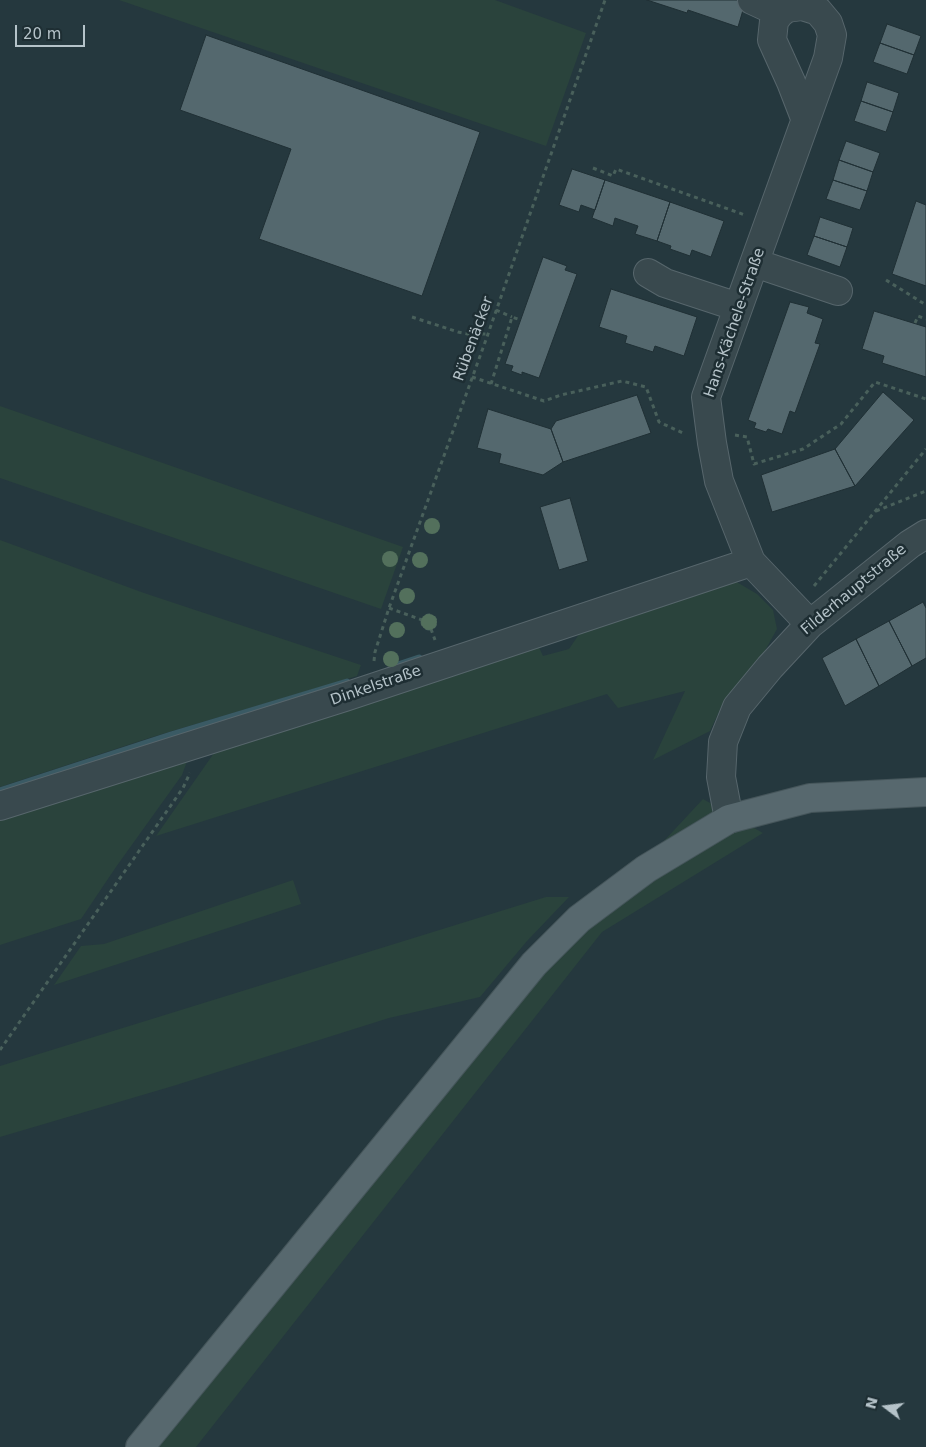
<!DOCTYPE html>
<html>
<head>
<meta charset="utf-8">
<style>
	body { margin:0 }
	#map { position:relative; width:926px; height:1447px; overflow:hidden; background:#25383e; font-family:"DejaVu Sans",sans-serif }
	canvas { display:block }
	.north { position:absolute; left:861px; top:1382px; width:50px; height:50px; -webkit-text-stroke:4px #1e2e33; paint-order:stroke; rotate:285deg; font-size:14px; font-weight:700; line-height:20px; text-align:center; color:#b5c3c9 }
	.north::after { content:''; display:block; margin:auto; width:18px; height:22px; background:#b5c3c9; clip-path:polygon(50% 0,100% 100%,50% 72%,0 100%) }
	.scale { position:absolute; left:15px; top:25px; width:70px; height:22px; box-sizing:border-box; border:2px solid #b5c3c9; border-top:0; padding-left:6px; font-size:15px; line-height:18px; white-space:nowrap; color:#b5c3c9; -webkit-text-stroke:4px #1e2e33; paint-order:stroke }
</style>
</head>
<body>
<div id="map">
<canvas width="926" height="1447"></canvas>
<div class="north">N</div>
<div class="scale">20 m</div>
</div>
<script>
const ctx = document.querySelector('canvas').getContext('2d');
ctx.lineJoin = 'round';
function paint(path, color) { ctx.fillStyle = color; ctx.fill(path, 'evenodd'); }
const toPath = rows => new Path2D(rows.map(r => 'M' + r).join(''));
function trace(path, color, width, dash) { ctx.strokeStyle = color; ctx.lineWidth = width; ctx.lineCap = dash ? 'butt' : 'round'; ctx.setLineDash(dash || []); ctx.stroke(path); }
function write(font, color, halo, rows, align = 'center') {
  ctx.font = font + ' "DejaVu Sans",sans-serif'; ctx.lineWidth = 5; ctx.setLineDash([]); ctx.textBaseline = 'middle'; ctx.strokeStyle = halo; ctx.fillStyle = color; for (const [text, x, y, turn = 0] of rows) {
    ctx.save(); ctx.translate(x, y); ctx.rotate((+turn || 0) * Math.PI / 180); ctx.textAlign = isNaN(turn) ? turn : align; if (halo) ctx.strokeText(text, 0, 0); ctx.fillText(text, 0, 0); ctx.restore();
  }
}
const green = toPath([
	[119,0,495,0,586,33,546,146],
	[0,406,403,547,381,609,0,478],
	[0,540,144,593,361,665,357,676,149,738,0,787],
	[735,581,757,594,773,610,777,629,762,656,722,705,710,731,653,760,685,691,618,708,607,694,156,836,221,743,537,643,543,656,569,649,584,627],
	[189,756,182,775,116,867,81,919,0,945,0,817],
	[703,799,763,833,602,932,196,1447,145,1447,528,987],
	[293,880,301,904,54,985,81,946,104,944],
	[546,897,569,897,527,941,480,997,389,1018,173,1086,0,1137,0,1066]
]);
const stream = toPath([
	[398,665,419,658],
	[0,791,171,735,347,682]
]);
const building = toPath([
	[647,0,746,0,738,27,688,10,687,13,647,0],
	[887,24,921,36,914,55,880,43,887,24],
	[206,35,480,132,422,296,259,239,291,149,180,110,206,35],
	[880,43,914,55,907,74,873,62,880,43],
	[867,82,899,93,893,112,861,101,867,82],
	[861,101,893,112,886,132,854,121,861,101],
	[846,141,880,153,873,172,839,160,846,141],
	[839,160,873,172,867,191,833,180,839,160],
	[572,169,605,180,595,210,581,205,579,212,559,205,572,169],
	[605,180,670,202,657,241,635,234,638,226,615,218,613,226,592,218,605,180],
	[833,180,867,191,860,210,826,199,833,180],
	[916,201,926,205,926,286,892,274,916,201],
	[670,202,724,221,711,257,692,250,690,256,670,249,671,246,657,241,670,202],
	[820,217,853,228,847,247,814,236,820,217],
	[814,236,847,247,840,267,807,255,814,236],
	[543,257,567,266,565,270,577,274,539,378,522,372,522,375,511,371,513,366,505,364,543,257],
	[611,289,697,317,684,356,655,346,653,352,625,343,627,336,599,327,611,289],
	[790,302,809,307,807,313,823,319,815,343,820,344,795,413,790,411,782,434,768,429,766,432,754,428,756,423,748,420,790,302],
	[874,311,926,327,926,377,882,363,884,356,862,349,874,311],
	[883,392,914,420,855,486,835,449,883,392],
	[637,395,651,433,563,462,551,429,556,421,637,395],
	[488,409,551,429,563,462,543,475,499,463,501,454,477,448,488,409],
	[835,449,855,486,772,512,761,475,835,449],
	[570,498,588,561,559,570,540,507,570,498],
	[923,602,926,608,926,658,912,666,889,621,923,602],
	[889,621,912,666,879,686,856,639,889,621],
	[856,639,879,686,845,706,822,658,856,639]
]);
const path = toPath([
	[593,168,613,176,616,169,745,215],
	[886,280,926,305],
	[496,310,512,317],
	[412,317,458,332,468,334,488,334],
	[915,323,918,316,926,319],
	[472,377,544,401,561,395,622,381,646,387,659,422,685,434],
	[491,384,512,317,521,320],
	[735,435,747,437,754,464,803,449,841,424,875,382,926,399],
	[876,511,926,491],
	[814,586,926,449],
	[389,608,422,620],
	'422 622a7 7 0 1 1 14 0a7 7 0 1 1-14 0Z',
	[431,629,435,640],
	[374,661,375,652,389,608,488,334,605,0],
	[0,1050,183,788,190,773]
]);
const minor = toPath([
	[752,0,780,13],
	[805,118,791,82,772,40,774,21,780,13,787,8,802,6,818,11,828,23,832,35,828,58,706,397,712,443,719,481,751,562,810,624],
	[755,263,838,291],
	[648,273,665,283,738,307],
	[0,806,345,697,751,562],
	[729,819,721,777,723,742,737,707,770,667,810,624,910,544,926,534]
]);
const major = toPath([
	[140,1447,534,964,579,919,646,869,729,819,810,798,926,792]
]);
const trees = [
	[432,526],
	[390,559],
	[420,560],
	[407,596],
	[429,622],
	[397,630],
	[391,659]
];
const streetNames = [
	["Hans-Kächele-Straße",735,323,-71],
	["Rübenäcker",474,339,-70],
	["Filderhauptstraße",854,590,-40],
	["Dinkelstraße",376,686,-19]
];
paint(green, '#2a433c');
trace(stream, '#3a5a64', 7);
paint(building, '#54686e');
trace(building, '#203035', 1);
trace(minor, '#57666c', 30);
trace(major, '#45555a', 30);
trace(path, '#49605b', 3, [4, 4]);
trace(minor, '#39494e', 28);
trace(major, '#57686e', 28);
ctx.fillStyle = '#53705c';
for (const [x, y] of trees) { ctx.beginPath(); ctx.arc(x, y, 8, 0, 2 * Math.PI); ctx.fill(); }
write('15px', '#b5c3c9', '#1e2e33', streetNames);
</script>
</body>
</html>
